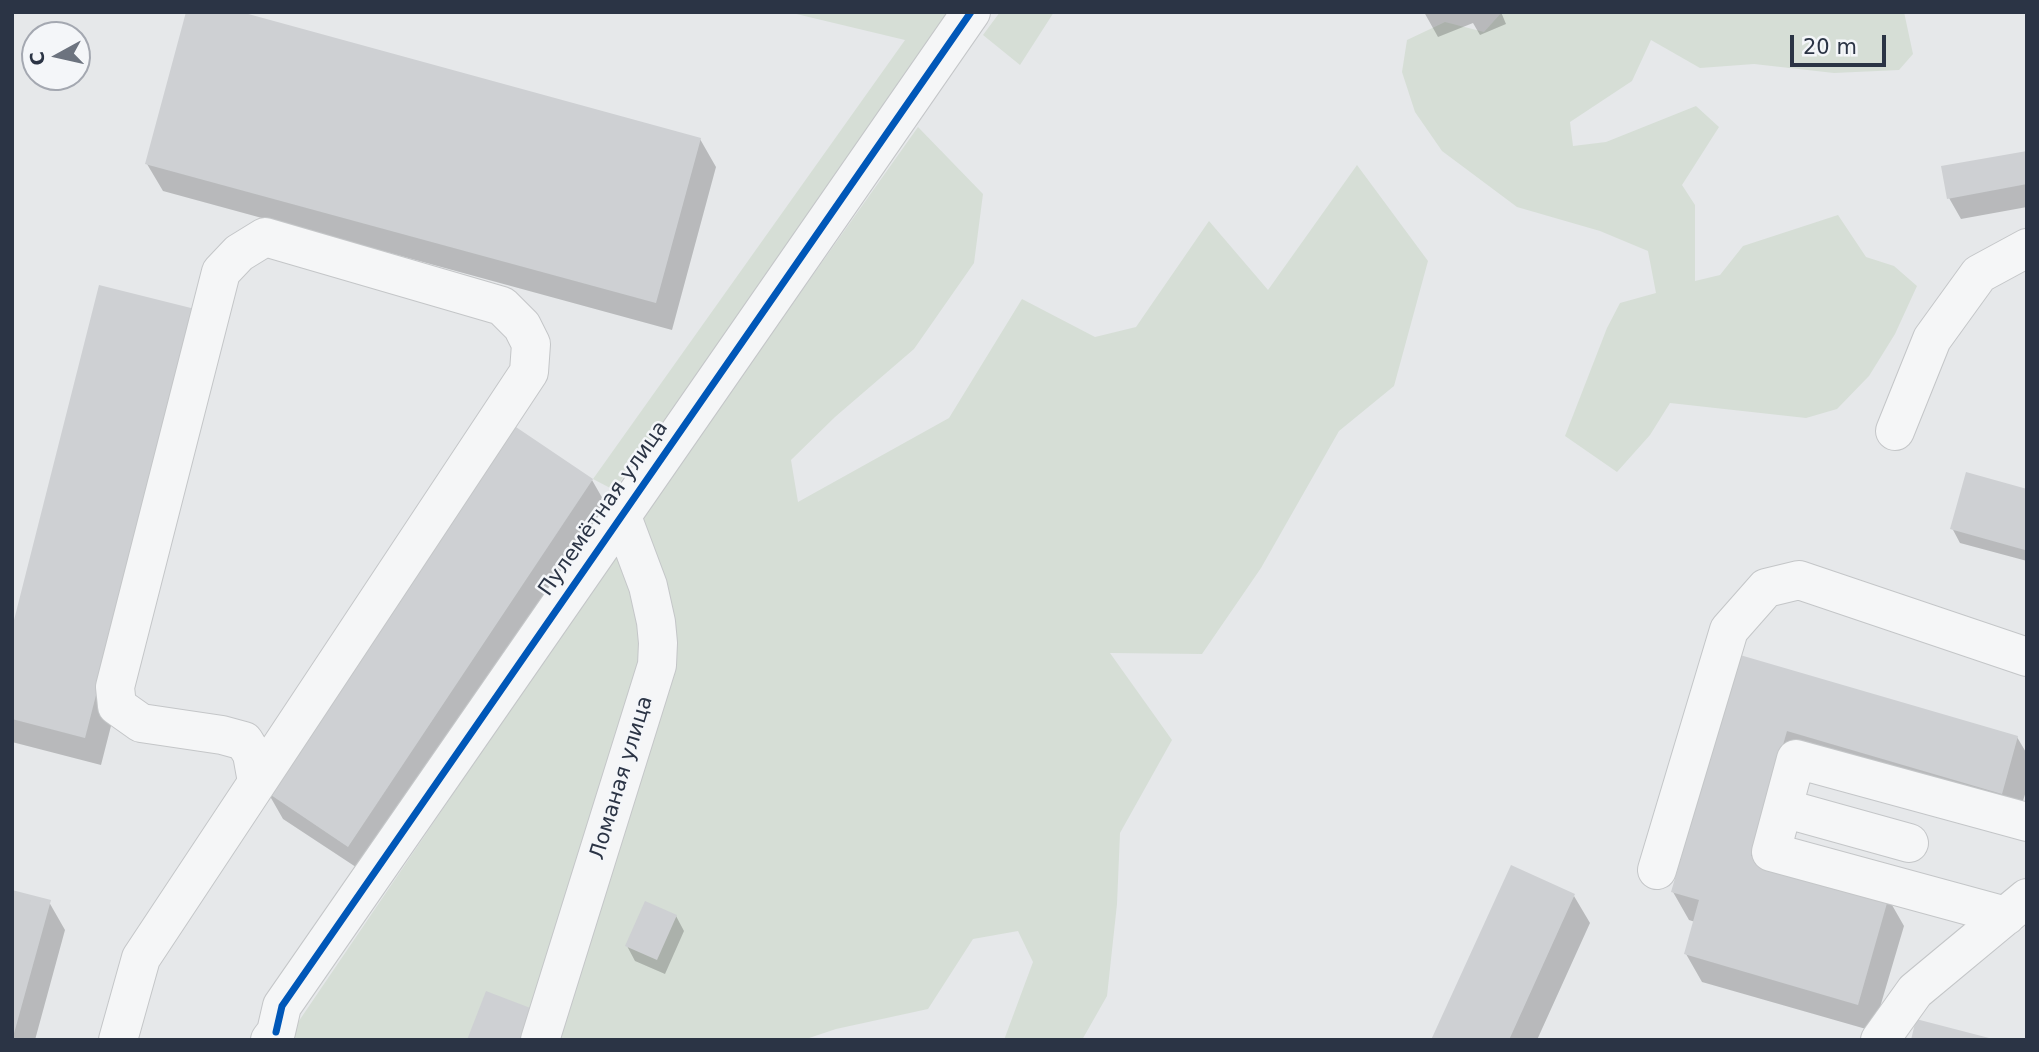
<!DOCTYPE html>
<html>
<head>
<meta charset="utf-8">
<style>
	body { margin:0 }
	#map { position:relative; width:2039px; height:1052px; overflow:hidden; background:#e6e8ea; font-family:"DejaVu Sans",sans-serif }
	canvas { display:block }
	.frame { position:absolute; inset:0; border:14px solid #2b3445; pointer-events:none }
	.north { position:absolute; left:21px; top:21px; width:70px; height:70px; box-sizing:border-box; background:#f4f6f9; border:2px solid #a4a8b1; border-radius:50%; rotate:262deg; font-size:19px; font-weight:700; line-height:28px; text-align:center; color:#2b3445 }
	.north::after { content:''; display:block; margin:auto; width:24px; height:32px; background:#6c737f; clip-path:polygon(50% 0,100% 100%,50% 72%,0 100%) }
	.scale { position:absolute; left:1790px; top:35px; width:96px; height:32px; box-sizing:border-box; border:4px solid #2b3445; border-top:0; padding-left:9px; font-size:21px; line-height:24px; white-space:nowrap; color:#2b3445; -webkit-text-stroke:5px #f4f6f9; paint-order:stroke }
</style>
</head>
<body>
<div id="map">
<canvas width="2039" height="1052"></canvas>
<div class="frame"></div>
<div class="north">С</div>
<div class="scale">20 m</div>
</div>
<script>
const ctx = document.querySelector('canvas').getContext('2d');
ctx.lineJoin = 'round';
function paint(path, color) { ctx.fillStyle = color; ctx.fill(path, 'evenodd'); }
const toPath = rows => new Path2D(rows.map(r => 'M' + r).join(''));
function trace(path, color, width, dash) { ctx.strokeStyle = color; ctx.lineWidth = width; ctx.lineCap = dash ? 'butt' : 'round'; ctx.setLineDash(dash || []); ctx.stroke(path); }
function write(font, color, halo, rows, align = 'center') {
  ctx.font = font + ' "DejaVu Sans",sans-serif'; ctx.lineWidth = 5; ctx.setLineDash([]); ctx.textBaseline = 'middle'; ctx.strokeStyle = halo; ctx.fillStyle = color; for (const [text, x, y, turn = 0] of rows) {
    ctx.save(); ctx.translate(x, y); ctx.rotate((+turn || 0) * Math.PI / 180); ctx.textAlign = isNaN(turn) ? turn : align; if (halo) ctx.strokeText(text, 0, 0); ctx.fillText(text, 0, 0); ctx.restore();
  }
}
const green = toPath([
	[788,12,956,12,614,490,593,479,905,40],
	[1000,12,1054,12,1020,65,983,35],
	[1502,12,1904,12,1913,54,1899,70,1834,73,1754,64,1700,68,1651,40,1632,81,1570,122,1573,146,1606,142,1696,106,1719,127,1682,185,1695,205,1695,281,1720,275,1743,246,1838,215,1866,257,1894,266,1917,286,1895,334,1869,376,1837,409,1806,418,1670,403,1650,435,1617,472,1565,436,1607,328,1620,303,1656,293,1648,251,1600,231,1517,207,1442,151,1415,112,1402,72,1407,40,1445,22,1484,32],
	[918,127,983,194,974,263,914,349,835,417,791,460,798,502,949,418,1022,299,1095,337,1136,327,1209,221,1268,290,1357,165,1428,261,1394,386,1339,431,1261,568,1202,654,1110,653,1172,740,1120,833,1117,904,1107,996,1082,1040,1004,1040,1033,962,1018,931,973,939,928,1009,836,1029,803,1040,286,1040,641,517]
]);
const shadow = toPath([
	[1424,12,1501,12,1506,24,1480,35,1473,23,1438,37],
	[700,139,716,167,672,330,163,191,147,164],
	[2027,153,2027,207,1961,219,1949,198],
	[210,339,101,765,12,742,12,635],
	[592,480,608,508,365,873,283,819,267,791],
	[2027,491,2027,561,1960,543,1952,528],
	[1741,657,2017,737,2027,754,2027,788,2017,820,1803,758,1772,864,1888,898,1904,926,1873,1031,1702,982,1686,954,1695,922,1689,920,1673,892],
	[12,892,49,902,65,930,35,1040,12,1040],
	[1574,896,1590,923,1537,1040,1433,1040],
	[676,916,684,931,665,974,635,961,627,946]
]);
const building = toPath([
	[186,12,241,12,701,138,656,303,145,164],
	[2027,151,2027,184,1947,199,1941,166],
	[99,285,195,309,85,738,12,719,12,628],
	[510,423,593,479,348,847,265,791],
	[1966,472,2027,489,2025,550,1950,529],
	[1740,655,2018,736,2002,794,1787,731,1751,856,1889,896,1858,1005,1684,954,1699,900,1671,892],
	[1511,865,1575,894,1509,1040,1431,1040],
	[12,890,51,900,13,1037,12,1037],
	[645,901,677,915,657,960,625,946],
	[486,991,533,1009,521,1040,467,1040],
	[1916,1019,1993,1039,1993,1040,1911,1040]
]);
const minor = toPath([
	[1895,431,1932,339,1979,274,2027,248],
	[1783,808,1909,843],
	[1657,870,1729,630,1766,588,1799,580,2027,657],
	[2006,916,1771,852,1796,759,2027,822],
	[118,1040,141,958,529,372,531,344,522,326,502,306,265,237,239,253,221,272,115,687,117,706,141,723,222,735,244,741,252,754,257,782],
	[270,1040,276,1032,282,1006,971,12],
	[540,1040,657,665,658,643,656,622,648,586,621,514],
	[1880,1040,1915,991,2027,898]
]);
const cycleway = toPath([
	[276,1032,282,1006,971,12]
]);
const streetNames = [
	["Пулемётная улица",604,509,-55],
	["Ломаная улица",622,778,-73]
];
paint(green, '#d6ded6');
paint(shadow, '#0003');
paint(building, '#ced0d3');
trace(minor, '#c4c6c8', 40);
trace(minor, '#f5f6f7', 38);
trace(cycleway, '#0057b8', 7);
write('21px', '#2b3445', '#f4f6f9', streetNames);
</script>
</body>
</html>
